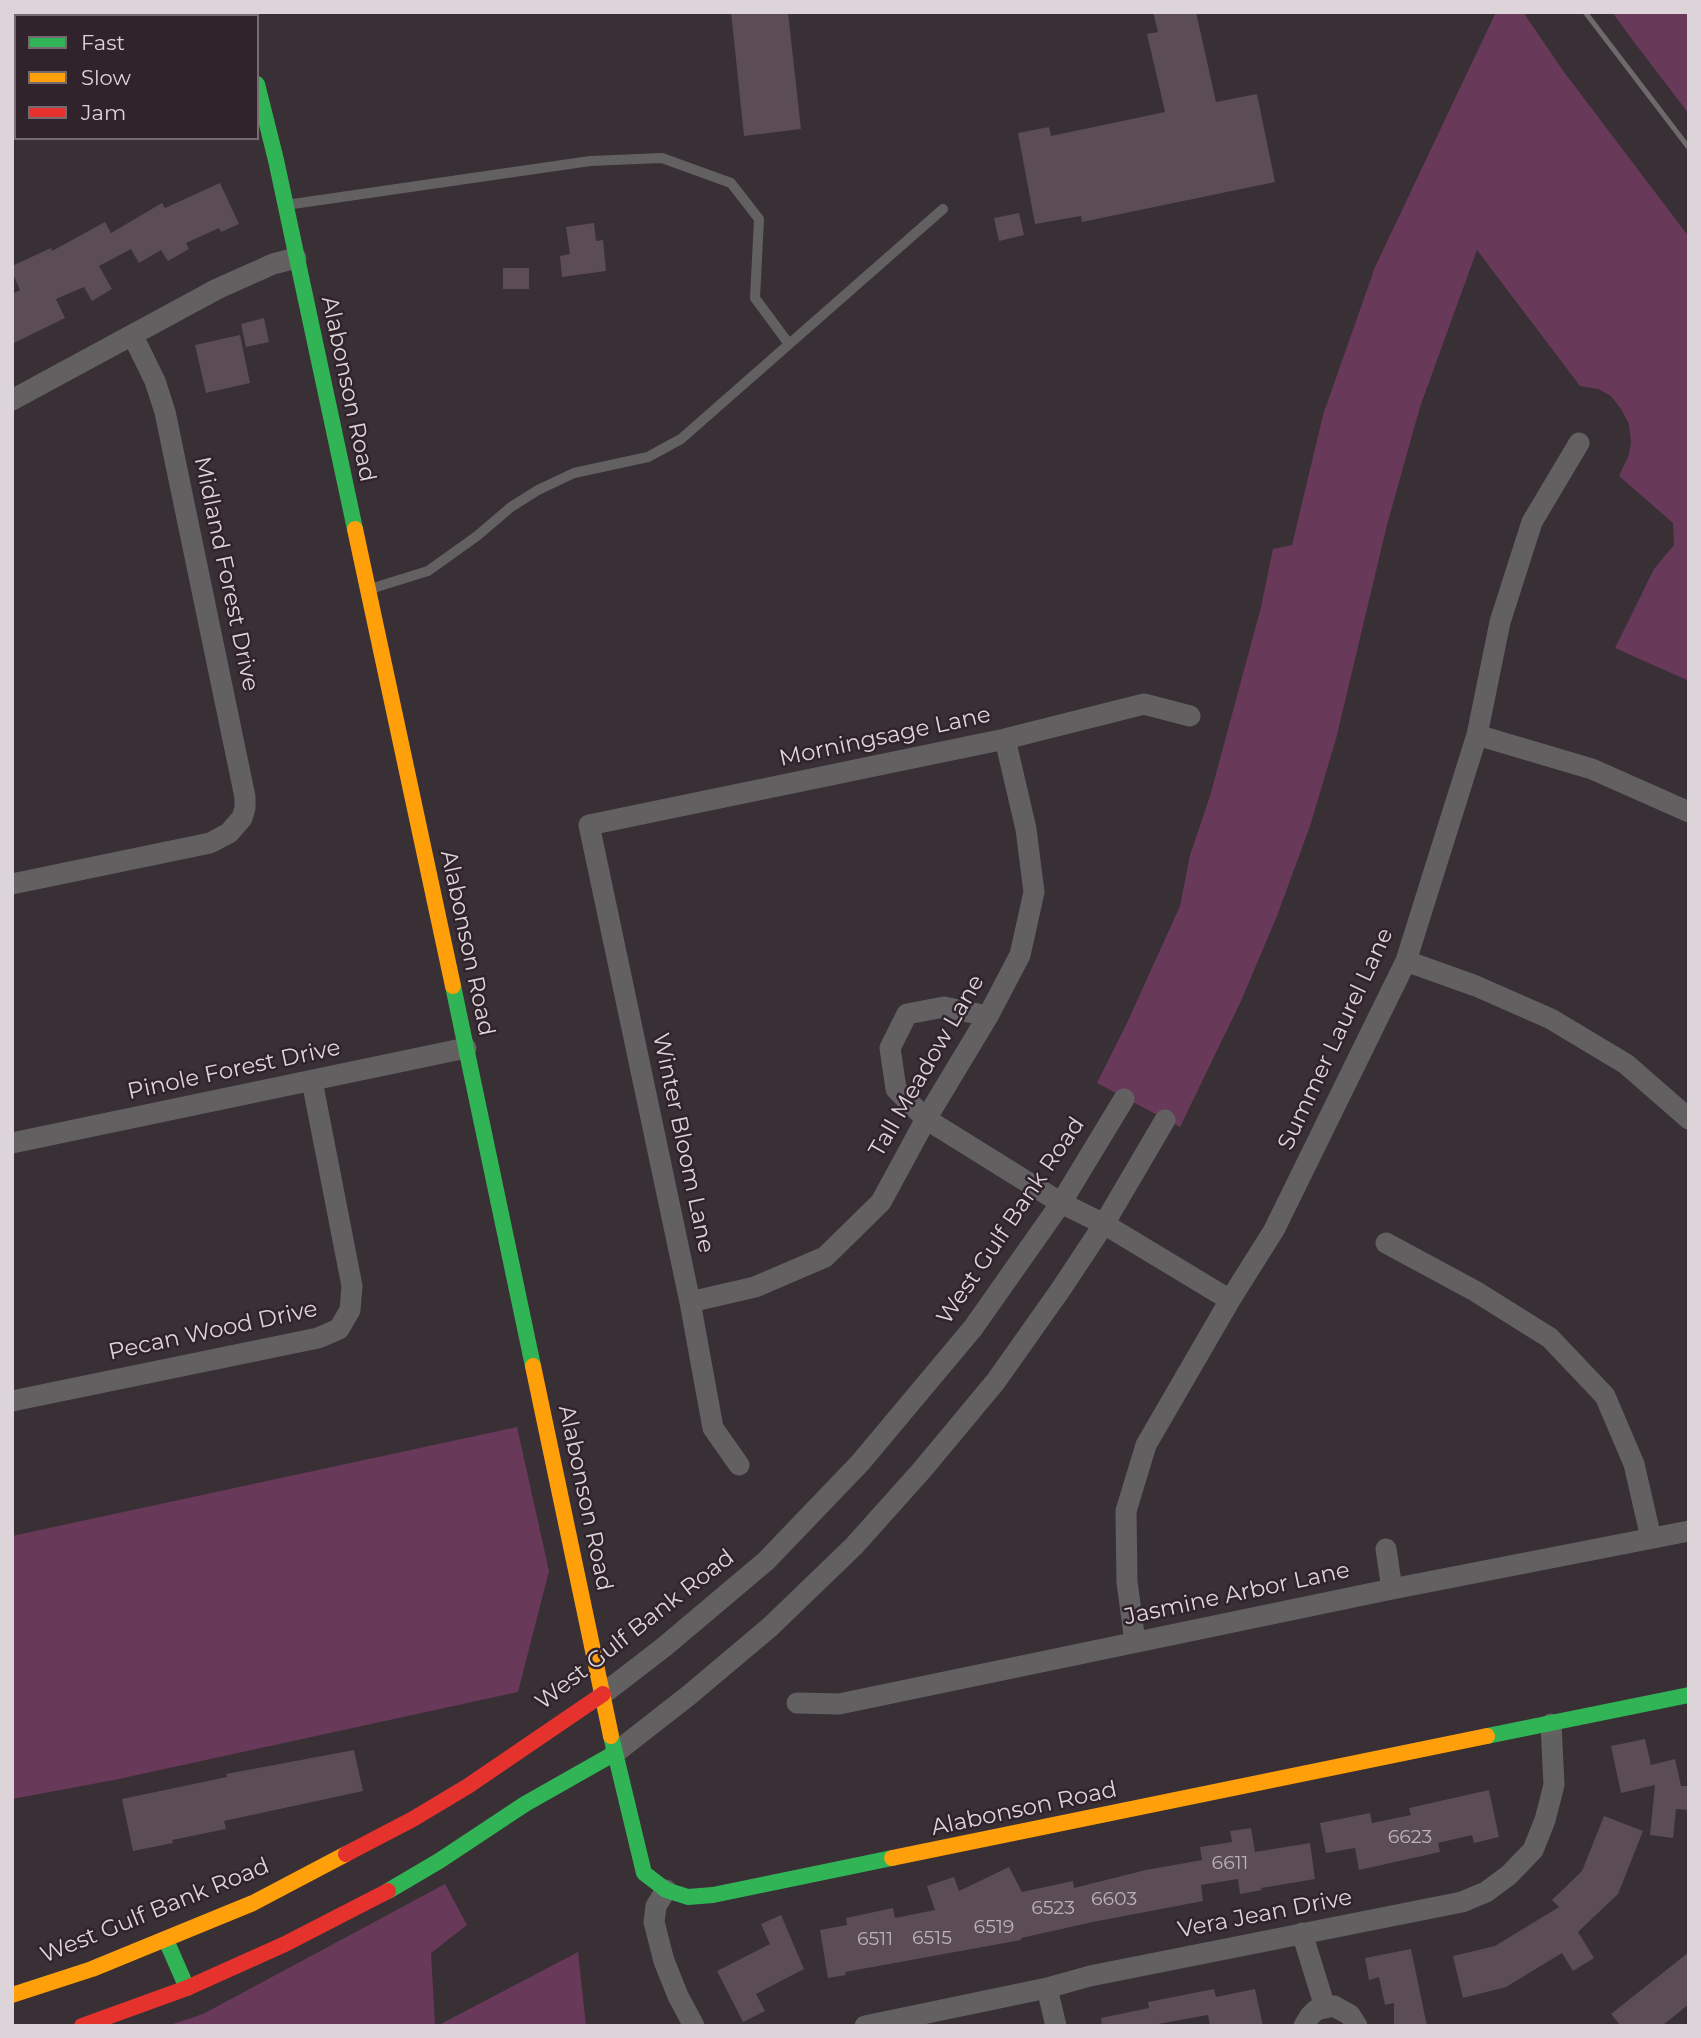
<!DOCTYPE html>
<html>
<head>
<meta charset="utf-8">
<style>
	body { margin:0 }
	#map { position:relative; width:1701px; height:2038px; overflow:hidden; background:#383035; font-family:Montserrat,sans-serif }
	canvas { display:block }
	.frame { position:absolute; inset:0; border:14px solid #ddd4d9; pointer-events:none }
	.legend { position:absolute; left:14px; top:14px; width:245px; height:126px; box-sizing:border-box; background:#31232c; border:2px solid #766a71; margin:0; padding:9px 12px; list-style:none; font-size:21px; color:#ddd4d9 }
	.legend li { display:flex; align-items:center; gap:14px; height:35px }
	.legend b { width:35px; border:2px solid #766a71 }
</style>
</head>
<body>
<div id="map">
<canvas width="1701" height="2038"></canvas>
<div class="frame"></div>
<ul class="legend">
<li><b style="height:9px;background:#30b455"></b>Fast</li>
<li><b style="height:9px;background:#ff9f0a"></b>Slow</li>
<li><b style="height:9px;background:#e5322d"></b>Jam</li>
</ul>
</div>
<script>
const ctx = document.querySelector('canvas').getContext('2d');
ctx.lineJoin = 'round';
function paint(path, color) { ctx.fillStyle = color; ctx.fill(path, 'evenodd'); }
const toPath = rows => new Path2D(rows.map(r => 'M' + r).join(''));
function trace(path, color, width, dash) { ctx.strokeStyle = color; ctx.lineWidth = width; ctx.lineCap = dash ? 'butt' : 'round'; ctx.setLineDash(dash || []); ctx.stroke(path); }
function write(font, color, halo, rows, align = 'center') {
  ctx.font = font + ' Montserrat,sans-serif'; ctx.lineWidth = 5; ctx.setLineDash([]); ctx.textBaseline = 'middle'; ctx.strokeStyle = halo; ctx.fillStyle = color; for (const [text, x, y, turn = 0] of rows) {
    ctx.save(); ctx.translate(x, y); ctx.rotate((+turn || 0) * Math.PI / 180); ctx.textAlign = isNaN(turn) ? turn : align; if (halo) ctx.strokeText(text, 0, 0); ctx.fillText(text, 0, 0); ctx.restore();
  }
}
const green = toPath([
	[1496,12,1523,12,1564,72,1689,237,1689,681,1615,648,1654,569,1674,545,1673,523,1619,476,1629,455,1631,442,1629,424,1621,409,1611,396,1598,389,1580,386,1477,250,1420,407,1387,525,1336,739,1310,826,1277,916,1241,1001,1180,1127,1097,1083,1127,1023,1180,906,1190,855,1210,796,1261,607,1273,549,1292,545,1323,415,1375,267],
	[1612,12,1689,12,1689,114,1634,42],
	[517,1427,549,1571,518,1692,114,1780,12,1799,12,1536],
	[445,1884,467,1925,431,1953,435,2026,167,2026,203,2014],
	[578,1952,586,2026,437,2026]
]);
const building = toPath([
	[731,12,788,12,801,129,744,136],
	[1153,12,1196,12,1216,102,1257,94,1275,182,1082,222,1081,216,1035,224,1018,133,1049,127,1051,136,1165,112,1147,34,1158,32],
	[220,183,239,224,221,232,219,228,186,243,189,249,168,261,161,250,139,263,131,249,99,266,112,289,92,301,84,287,56,299,65,318,12,344,12,294,20,290,12,272,12,266,51,248,52,251,105,222,111,233,162,203,165,208],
	[1019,213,1024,235,999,241,994,218],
	[594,223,596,241,603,240,606,271,562,277,560,256,570,254,566,227],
	[503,268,529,268,529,289,503,289],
	[264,318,269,342,246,347,241,324],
	[240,335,250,383,206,393,195,345],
	[1645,1739,1651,1765,1675,1759,1681,1786,1689,1786,1689,1810,1676,1809,1673,1838,1650,1835,1655,1785,1621,1793,1611,1746],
	[354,1750,363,1791,224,1821,226,1829,172,1840,173,1843,133,1851,122,1799,227,1777,226,1774],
	[1489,1790,1499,1837,1474,1843,1472,1835,1438,1843,1440,1852,1359,1870,1355,1848,1326,1853,1320,1823,1370,1813,1372,1823,1411,1815,1409,1808],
	[1604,1816,1643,1831,1618,1894,1578,1932,1594,1958,1573,1971,1562,1953,1506,1987,1463,1998,1453,1956,1495,1946,1559,1907,1552,1900,1582,1871],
	[1251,1828,1255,1852,1310,1843,1315,1879,1261,1888,1262,1890,1240,1894,1238,1879,1201,1885,1203,1901,1093,1922,1021,1938,1021,1940,845,1972,846,1975,828,1978,820,1930,847,1925,846,1918,893,1908,895,1918,935,1910,927,1886,954,1877,959,1891,1009,1867,1022,1892,1073,1881,1074,1888,1146,1870,1202,1860,1200,1847,1232,1842,1230,1831],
	[781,1915,804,1969,756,1994,765,2011,743,2022,717,1971,770,1944,761,1924],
	[1411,1949,1427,2026,1394,2026,1394,2003,1385,2005,1379,1977,1369,1980,1365,1958],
	[1689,1952,1689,2004,1662,2026,1621,2026,1611,2014],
	[1214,1989,1216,1997,1255,1989,1263,2026,1210,2026,1208,2015,1147,2026,1102,2026,1101,2018,1149,2008,1148,2002]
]);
const lane = toPath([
	[65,16,72,12],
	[12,45,16,43],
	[286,205,590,161,662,158,731,183,759,219,755,298,789,344],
	[370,589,428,571,477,536,511,507,538,490,574,473,648,457,681,439,943,209]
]);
const street = toPath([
	[12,400,217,289,273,264,296,258],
	[1477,735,1592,769,1689,812],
	[12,884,210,843,229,833,242,818,245,808,245,797,165,412,155,381,133,336],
	[1406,961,1476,986,1551,1019,1626,1064,1689,1119],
	[988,1016,944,1007,907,1014,890,1048,896,1089,926,1119,1061,1203,1104,1224,1230,1300],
	[12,1143,466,1048],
	[1386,1243,1475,1291,1550,1338,1605,1396,1634,1464,1651,1538],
	[690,1302,755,1287,825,1257,881,1202,926,1119,988,1016,1020,955,1034,892,1026,829,1005,739],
	[12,1401,318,1338,339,1329,350,1310,352,1286,312,1081],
	[739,1465,713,1428,690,1302,589,825,1005,739,1144,704,1190,716],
	[1386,1549,1392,1589],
	[1135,1642,1127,1582,1126,1511,1146,1445,1230,1300,1274,1230,1406,961,1477,735,1500,622,1532,522,1579,443],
	[603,1694,664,1647,766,1561,860,1463,973,1328,1061,1203,1124,1099],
	[797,1703,839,1704,1392,1589,1689,1531],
	[615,1753,688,1696,770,1627,854,1546,922,1470,996,1381,1061,1289,1104,1224,1165,1120],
	[666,1890,656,1906,654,1922,664,1961,678,1996,694,2026],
	[1302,1933,1325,2007],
	[1047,1988,1056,2026],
	[865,2026,1047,1988,1090,1976,1462,1902,1486,1892,1509,1875,1533,1850,1545,1820,1554,1785,1551,1724],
	[1304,2026,1310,2016,1316,2010,1334,2006,1350,2015,1357,2026]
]);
const fast = toPath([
	[234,12,235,16],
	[257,84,276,160,355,529],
	[453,986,533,1366],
	[611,1736,644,1873,666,1890,688,1897,713,1895,892,1858],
	[1487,1736,1689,1695],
	[388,1891,439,1861,525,1804,615,1753],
	[166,1940,187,1988]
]);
const slow = toPath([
	[355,529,453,986],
	[533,1366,611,1736],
	[892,1858,1487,1736],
	[12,1995,92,1969,253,1903,346,1854]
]);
const jam = toPath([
	[346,1854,413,1819,468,1786,603,1694],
	[82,2026,187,1988,285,1944,388,1891]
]);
const rail = toPath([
	[1585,12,1689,148]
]);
const numberNames = [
	["6623",1410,1837],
	["6611",1230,1863],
	["6603",1114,1899],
	["6523",1053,1908],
	["6519",994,1927],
	["6515",932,1938],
	["6511",875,1939]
];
const streetNames = [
	["Alabonson Road",348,389,78],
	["Midland Forest Drive",226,574,78],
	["Morningsage Lane",885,737,-12],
	["Alabonson Road",467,943,78],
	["Summer Laurel Lane",1336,1039,-65],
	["Tall Meadow Lane",927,1066,-60],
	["Pinole Forest Drive",234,1070,-12],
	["Winter Bloom Lane",683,1143,78],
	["West Gulf Bank Road",1011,1221,-56],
	["Pecan Wood Drive",213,1331,-12],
	["Alabonson Road",585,1498,78],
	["Jasmine Arbor Lane",1237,1594,-12],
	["West Gulf Bank Road",635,1630,-38],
	["Alabonson Road",1024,1809,-12],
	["West Gulf Bank Road",155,1911,-22],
	["Vera Jean Drive",1265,1914,-11]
];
paint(green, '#683959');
paint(building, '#5b4c55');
trace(lane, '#636062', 10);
trace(street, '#636062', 21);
trace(fast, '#30b455', 16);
trace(slow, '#ff9f0a', 16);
trace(jam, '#e5322d', 16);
trace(rail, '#6e6a6c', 5);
write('19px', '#bcb2b8', null, numberNames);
write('23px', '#ddd4d9', '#31232c', streetNames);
</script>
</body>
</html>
